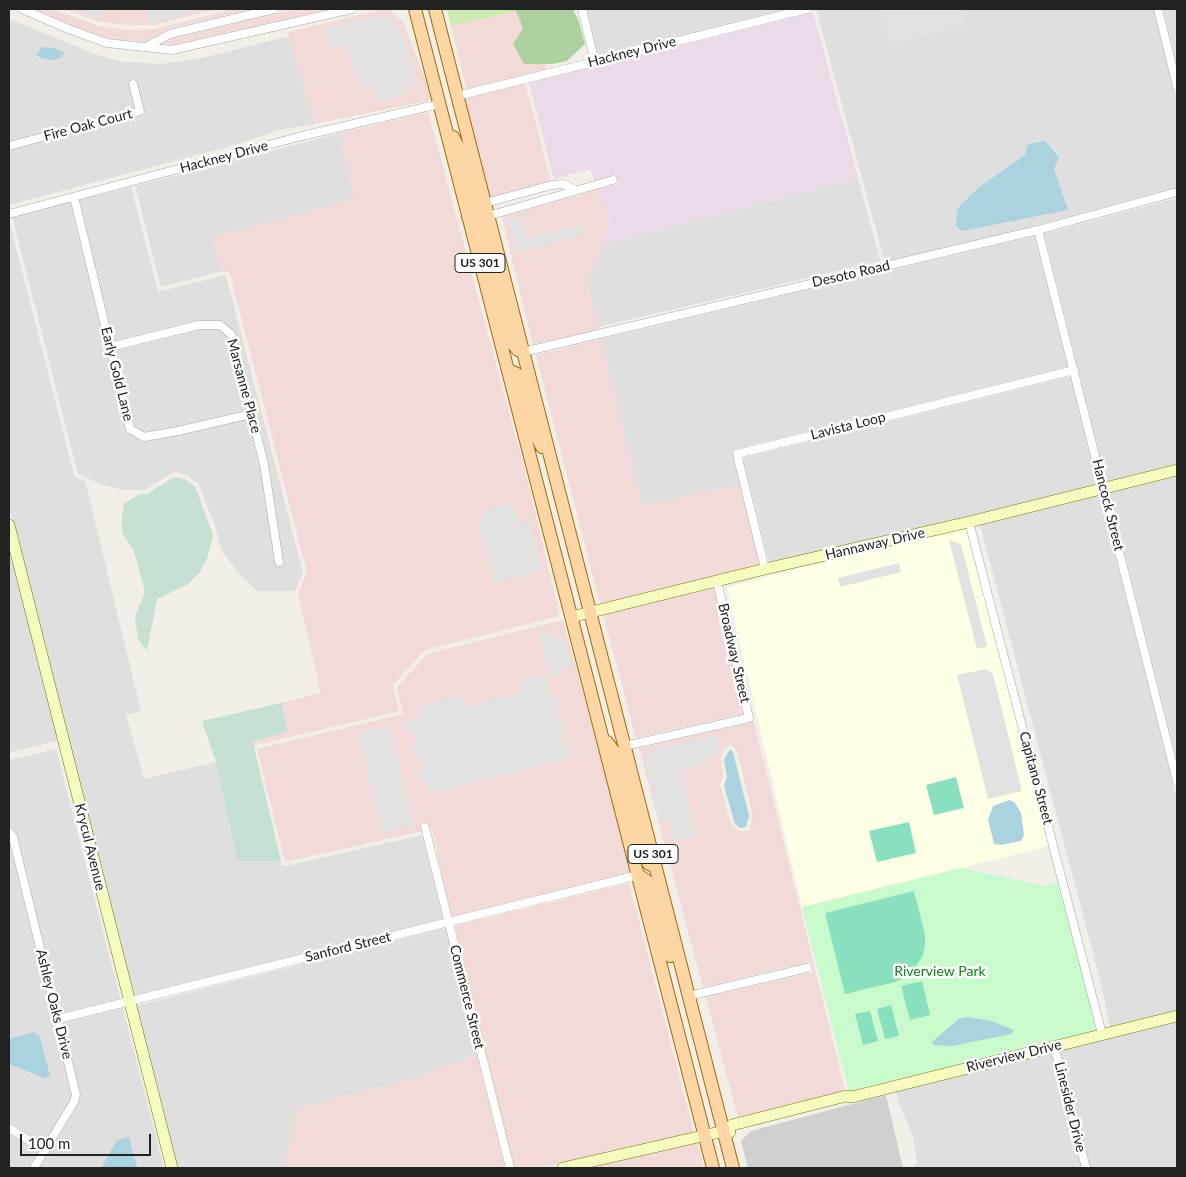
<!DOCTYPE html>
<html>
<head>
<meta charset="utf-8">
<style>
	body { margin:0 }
	#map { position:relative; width:1186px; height:1177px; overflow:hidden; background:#f2efe9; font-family:Lato,sans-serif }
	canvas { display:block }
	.frame { position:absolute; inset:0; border:10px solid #222; pointer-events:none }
	.scale { position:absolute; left:20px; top:1134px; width:131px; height:22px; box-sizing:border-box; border:2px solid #222; border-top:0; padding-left:6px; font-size:15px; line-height:18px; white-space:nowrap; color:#222; -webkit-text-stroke:4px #fff; paint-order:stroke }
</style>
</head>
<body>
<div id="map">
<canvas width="1186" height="1177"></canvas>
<div class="frame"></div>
<div class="scale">100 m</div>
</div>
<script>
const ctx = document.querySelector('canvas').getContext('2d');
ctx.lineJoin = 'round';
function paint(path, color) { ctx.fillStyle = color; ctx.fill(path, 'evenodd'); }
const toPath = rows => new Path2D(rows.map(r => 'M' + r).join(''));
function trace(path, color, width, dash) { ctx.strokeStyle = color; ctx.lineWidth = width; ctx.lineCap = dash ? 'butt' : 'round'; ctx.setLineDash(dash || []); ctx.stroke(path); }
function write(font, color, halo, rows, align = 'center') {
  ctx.font = font + ' Lato,sans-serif'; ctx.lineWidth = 5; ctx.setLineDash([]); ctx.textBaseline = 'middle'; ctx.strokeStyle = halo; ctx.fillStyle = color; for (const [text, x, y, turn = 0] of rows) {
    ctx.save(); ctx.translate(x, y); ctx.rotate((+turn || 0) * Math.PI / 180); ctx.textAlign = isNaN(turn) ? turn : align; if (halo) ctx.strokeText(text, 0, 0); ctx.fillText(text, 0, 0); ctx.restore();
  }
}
const residential = toPath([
	[580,9,791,9,657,42,594,61],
	[816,9,1155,9,1177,102,1177,187,886,266],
	[1163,9,1177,9,1177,67],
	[9,19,95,54,118,61,160,64,198,59,289,36,315,124,279,130,235,145,9,205],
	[340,133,355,199,214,237,222,271,161,287,135,186],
	[858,178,880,261,598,327,587,280,603,245],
	[131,187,158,292,226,275,303,573,295,591,257,591,239,574,221,549,215,526,198,483,186,475,174,472,145,490,123,490,103,485,78,474,12,216],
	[1177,198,1177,464,1106,482,1044,234],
	[9,220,74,475,77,478,85,481,141,711,126,715,144,779,216,762,237,861,281,861,282,865,286,866,422,835,443,919,133,996,9,507],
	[1035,236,1068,367,736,449,733,455,740,485,642,505,601,339],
	[1071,376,1098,485,967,517,769,563,743,458],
	[1177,475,1177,763,1109,492],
	[1100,494,1177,799,1177,1011,1110,1027,1100,979,980,525],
	[9,544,59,740,9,753],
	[56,749,164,1168,9,1168,9,760],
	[446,928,477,1055,405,1081,298,1108,283,1168,176,1168,135,1006],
	[1177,1021,1177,1168,913,1168,917,1162,913,1136,899,1104,896,1091]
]);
const commercial = toPath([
	[34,9,53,9,99,26,126,30,155,29,234,9,252,9,171,28,145,42,108,38,72,26],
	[65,9,217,9,154,25,127,25,100,22],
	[294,9,330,9,172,45,163,44,171,39],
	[384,9,390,10,404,23,430,93,430,100,315,124,288,32],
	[528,9,547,71,467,91,451,26],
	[524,79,552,185,485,203,457,96],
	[428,112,526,475,560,616,425,650,393,685,399,711,256,745,254,747,251,742,288,732,281,703,321,693,298,594,307,572,230,274,227,271,222,271,214,237,354,199,340,133],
	[598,189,610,222,604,243,587,280,599,329,533,345,502,217,576,196,579,197,580,195],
	[601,339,642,505,740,485,760,565,600,604,536,355],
	[714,588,743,714,636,738,603,614],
	[563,620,632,874,452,919,432,829,285,862,257,749,403,714,397,687,427,654],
	[753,718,845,1091,738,1118,706,997,813,972,810,962,703,987,639,748,750,723],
	[730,745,737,750,753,816,749,830,747,831,738,831,731,825,720,785,723,776,721,758,723,750],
	[629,883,694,1133,541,1168,514,1168,455,926],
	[477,1055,505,1168,283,1168,298,1108,405,1081],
	[697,1142,704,1168,586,1168]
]);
const industrial = toPath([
	[813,12,858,178,603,245,610,222,598,189,618,184,616,175,594,180,590,169,554,179,529,83]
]);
const education = toPath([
	[967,527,1050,846,802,907,727,588,799,568]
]);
const religious = toPath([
	[886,1095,903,1168,748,1168,741,1141,751,1131]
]);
const grass = toPath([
	[447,9,527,9,451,26]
]);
const forest = toPath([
	[514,9,573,9,579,22,585,44,567,61,552,64,524,64,513,44,523,29,518,15]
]);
const wetland = toPath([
	[174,477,185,479,195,486,213,535,207,559,200,572,188,584,157,599,147,651,138,639,135,617,145,592,134,551,122,533,122,515,124,504,139,494,147,494],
	[281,703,288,732,251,742,254,747,281,861,237,861,216,762,202,721]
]);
const park = toPath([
	[961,868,1045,886,1060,882,1097,1030,849,1091,802,907]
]);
const pitch = toPath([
	[956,777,964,808,934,815,926,785],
	[909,822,916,853,877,862,869,831],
	[914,891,925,935,925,946,922,957,916,966,907,976,895,982,845,994,825,913],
	[922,981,930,1015,910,1020,901,986],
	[891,1005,899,1036,885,1039,877,1009],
	[870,1011,878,1041,863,1045,855,1014]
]);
const parking = toPath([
	[73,9,105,9,101,19],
	[146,9,208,9,150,23],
	[882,9,964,9,968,26,890,44],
	[378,16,393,20,403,36,414,77,405,93,377,102,373,85,359,88,347,45,330,50,325,29],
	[521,218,527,238,582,224,585,235,517,252,509,220],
	[512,503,514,510,522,524,530,522,542,571,494,583,478,519,485,517,484,510],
	[949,540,961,544,987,646,977,649],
	[899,563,901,572,840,587,838,578],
	[553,631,555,639,564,636,572,667,563,669,564,674,551,677,540,634],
	[986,669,993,674,1022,791,988,799,957,675],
	[545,675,551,698,557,697,560,710,555,712,557,722,563,721,566,733,561,735,564,746,569,745,572,757,429,793,426,781,421,782,418,771,423,769,420,757,415,758,412,746,417,745,414,734,409,735,405,722,422,717,420,706,462,696,465,707,520,693,518,681],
	[389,725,414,825,382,833,358,733],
	[716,735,722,754,707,758,708,763,680,770,697,836,674,842,668,819,660,821,645,762,652,750]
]);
const water = toPath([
	[42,47,53,48,65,53,61,58,51,60,43,59,36,55],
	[1045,141,1059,157,1054,169,1068,210,962,231,956,226,957,209,978,188,1025,155,1028,144],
	[730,749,733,752,749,816,746,827,740,828,735,824,724,786,727,777,724,760],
	[1010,800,1015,803,1021,813,1024,835,1021,841,1001,845,994,844,988,819,991,812,993,806],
	[967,1017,991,1021,1014,1030,1011,1034,952,1046,933,1045,932,1042,959,1019],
	[34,1032,40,1037,50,1076,44,1078,9,1064,9,1039],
	[129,1137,137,1168,101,1168,117,1140]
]);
const street = toPath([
	[22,9,71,30,107,43,172,50,352,9],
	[582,9,595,62],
	[1158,9,1177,86],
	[146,47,170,34,274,9],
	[457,96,807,9],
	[9,146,140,111,133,84],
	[74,197,130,429,144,437,178,431,251,414],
	[485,203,552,185,563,184,576,190],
	[9,214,302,136,439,104],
	[488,216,613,180],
	[1038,230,1177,781],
	[110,347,199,325,220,325,231,334,264,464,279,562],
	[523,352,1038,230,1177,192],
	[969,522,1102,1034],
	[765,569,737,454,1074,370],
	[625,746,749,718,717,581],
	[425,827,510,1168],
	[9,832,13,837,76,1095,74,1102,34,1168],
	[689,996,807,968],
	[58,1019,638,875],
	[1054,1046,1086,1168],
	[9,1128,45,1150]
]);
const secondary = toPath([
	[9,525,172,1168],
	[571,617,765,569,969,522,1177,470],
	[724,1131,732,1125,846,1096,852,1097,1177,1016],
	[563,1168,724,1131,730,1132]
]);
const primary = toPath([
	[415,9,713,1168],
	[435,9,733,1168],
	[453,137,462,154,475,204,479,211,488,216],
	[468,217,475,217,479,220,489,259,493,266],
	[485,260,493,276,511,342,518,350,523,352],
	[508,370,517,374,520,379,531,425,542,447],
	[607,742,618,757,644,856,649,864,655,866],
	[638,875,647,881,652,889,670,956]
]);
const shields = [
	[480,263,50],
	[653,854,50]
];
const shieldNames = [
	["US 301",480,263],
	["US 301",653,854]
];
const streetNames = [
	["Hackney Drive",632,52,-14],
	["Fire Oak Court",88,125,-15],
	["Hackney Drive",224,157,-15],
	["Desoto Road",851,274,-13],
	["Early Gold Lane",117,374,76],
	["Marsanne Place",244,386,75],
	["Lavista Loop",848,426,-14],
	["Hancock Street",1108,505,76],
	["Hannaway Drive",875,544,-13],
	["Broadway Street",734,653,77],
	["Capitano Street",1036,778,75],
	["Krycul Avenue",90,847,76],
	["Sanford Street",348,947,-14],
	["Commerce Street",467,997,76],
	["Ashley Oaks Drive",54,1004,76],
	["Riverview Drive",1014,1056,-14],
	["Linesider Drive",1070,1107,76]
];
const parkNames = [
	["Riverview Park",940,971]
];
paint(residential, '#e0dfdf');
paint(commercial, '#f2dad9');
paint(industrial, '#ebdbe8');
paint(education, '#ffffe5');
paint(religious, '#d0d0d0');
paint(grass, '#cdebb0');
paint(forest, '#add19e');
paint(wetland, '#c6e0d4');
paint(park, '#c8facc');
paint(pitch, '#88e0be');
paint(parking, '#e2e2e2');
paint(water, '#aad3df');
trace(street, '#a9a9a9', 9);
trace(secondary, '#707d05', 12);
trace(primary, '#a06b00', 14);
trace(street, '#fff', 8);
trace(secondary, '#f7fabf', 11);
trace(primary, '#fcd6a4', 12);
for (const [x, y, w] of shields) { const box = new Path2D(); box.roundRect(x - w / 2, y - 9.5, w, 19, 4); ctx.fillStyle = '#fff'; ctx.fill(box); trace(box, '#222', 1); }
write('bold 12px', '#222', null, shieldNames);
write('14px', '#222', '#fff', streetNames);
write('14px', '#0c8416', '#fff', parkNames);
</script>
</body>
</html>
